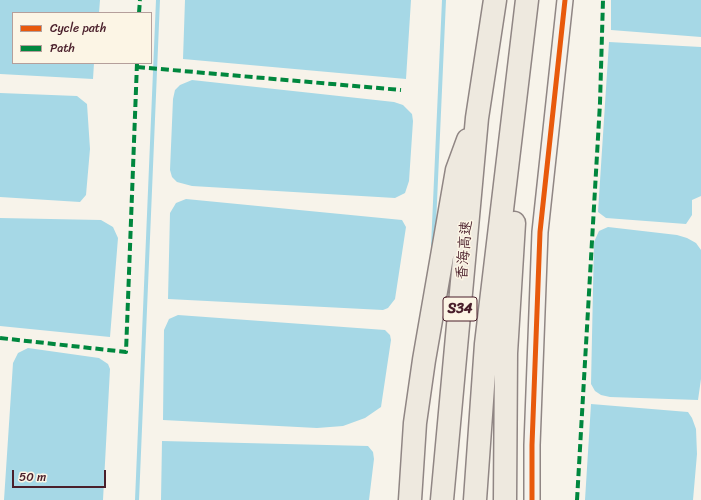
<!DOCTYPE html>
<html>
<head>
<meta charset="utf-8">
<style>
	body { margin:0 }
	#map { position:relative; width:701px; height:500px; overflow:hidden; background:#f7f3ea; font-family:Sriracha,sans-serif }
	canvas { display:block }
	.legend { position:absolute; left:12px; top:12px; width:140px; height:52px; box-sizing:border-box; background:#fcf5e5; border:1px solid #b59f9b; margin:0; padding:5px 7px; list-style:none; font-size:12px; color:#4a1f2b }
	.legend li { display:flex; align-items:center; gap:8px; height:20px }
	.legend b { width:20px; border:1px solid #b59f9b }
	.scale { position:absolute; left:12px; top:470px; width:94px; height:18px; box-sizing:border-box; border:2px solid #4a1f2b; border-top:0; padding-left:5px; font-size:12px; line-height:14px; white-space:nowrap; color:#4a1f2b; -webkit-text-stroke:3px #fcf5e5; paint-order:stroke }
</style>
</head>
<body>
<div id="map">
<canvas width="701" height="500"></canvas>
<ul class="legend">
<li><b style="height:5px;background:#e8590c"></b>Cycle path</li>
<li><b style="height:5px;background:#00873e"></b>Path</li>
</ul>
<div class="scale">50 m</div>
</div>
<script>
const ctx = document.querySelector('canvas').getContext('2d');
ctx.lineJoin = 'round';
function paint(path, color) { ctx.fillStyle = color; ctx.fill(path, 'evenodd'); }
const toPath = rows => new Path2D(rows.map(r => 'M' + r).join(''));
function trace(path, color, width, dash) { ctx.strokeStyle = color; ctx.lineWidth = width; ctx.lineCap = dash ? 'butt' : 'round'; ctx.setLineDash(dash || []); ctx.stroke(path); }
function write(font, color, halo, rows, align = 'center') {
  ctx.font = font + ' Sriracha,"LXGW WenKai TC",sans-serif'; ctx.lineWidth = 3; ctx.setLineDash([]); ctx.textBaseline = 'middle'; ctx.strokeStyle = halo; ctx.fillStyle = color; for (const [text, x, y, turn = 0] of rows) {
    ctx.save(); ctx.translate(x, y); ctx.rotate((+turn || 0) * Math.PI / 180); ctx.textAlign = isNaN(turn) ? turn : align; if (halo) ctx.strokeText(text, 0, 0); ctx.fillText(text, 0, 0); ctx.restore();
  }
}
const water = toPath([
	[0,0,100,0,99,13,13,13,13,63,94,63,93,79,0,74],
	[185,0,411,0,406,79,183,59],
	[611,0,701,0,701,37,611,30],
	[609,42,701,47,701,196,692,200,692,215,686,224,606,218,598,212],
	[192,80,394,102,403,105,412,114,413,121,409,181,405,193,395,198,192,186,177,182,172,177,170,170,173,99,175,90,180,85],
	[0,93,77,96,87,104,90,149,86,195,80,202,0,197],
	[186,199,402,220,406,227,395,299,388,308,383,310,168,299,170,213,176,203],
	[0,218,101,220,113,227,118,238,110,337,0,326],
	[608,227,677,235,687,238,696,243,701,250,701,379,698,400,610,397,601,395,595,391,591,384,594,242,599,231],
	[178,315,385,330,390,335,391,340,381,407,365,418,343,426,317,428,163,420,164,330,169,319],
	[28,348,99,358,108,364,110,369,103,500,4,500,13,363,18,353],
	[591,404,688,412,692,418,696,429,697,454,693,500,585,500],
	[162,441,368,446,373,452,374,459,369,500,161,500]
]);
const stream = toPath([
	[433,247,444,0],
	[137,500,158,0]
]);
const minor = toPath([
	[532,500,532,445,540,232,565,0]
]);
const highway = toPath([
	[410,500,415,423,424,360,457,170,468,140],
	[442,500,477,118,495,0],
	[475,500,486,344,527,0],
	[505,500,506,353,514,223]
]);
const quiet = toPath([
	[139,13,140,0],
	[137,67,401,90],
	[0,338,126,352,137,63],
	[577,500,600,103,603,0]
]);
const cycleway = toPath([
	[532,500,532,445,540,232,565,0]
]);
const shields = [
	[460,309,34]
];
const shieldNames = [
	["S34",460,309]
];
const streetNames = [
	["香海高速",465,250,-85]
];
paint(water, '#a6d8e6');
trace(stream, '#a6d8e6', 4);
trace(minor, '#908684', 18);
trace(highway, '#908684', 25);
trace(minor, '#f5f2ec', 15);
trace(highway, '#eee9df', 22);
trace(quiet, '#00873e', 4, [8, 4]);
trace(cycleway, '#e8590c', 5);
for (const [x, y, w] of shields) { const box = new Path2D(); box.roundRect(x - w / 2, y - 12, w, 24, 3); ctx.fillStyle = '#fcf5e5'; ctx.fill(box); trace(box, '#4a1f2b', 1); }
write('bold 14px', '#4a1f2b', null, shieldNames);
write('15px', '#4a1f2b', '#fcf5e5', streetNames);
</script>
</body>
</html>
